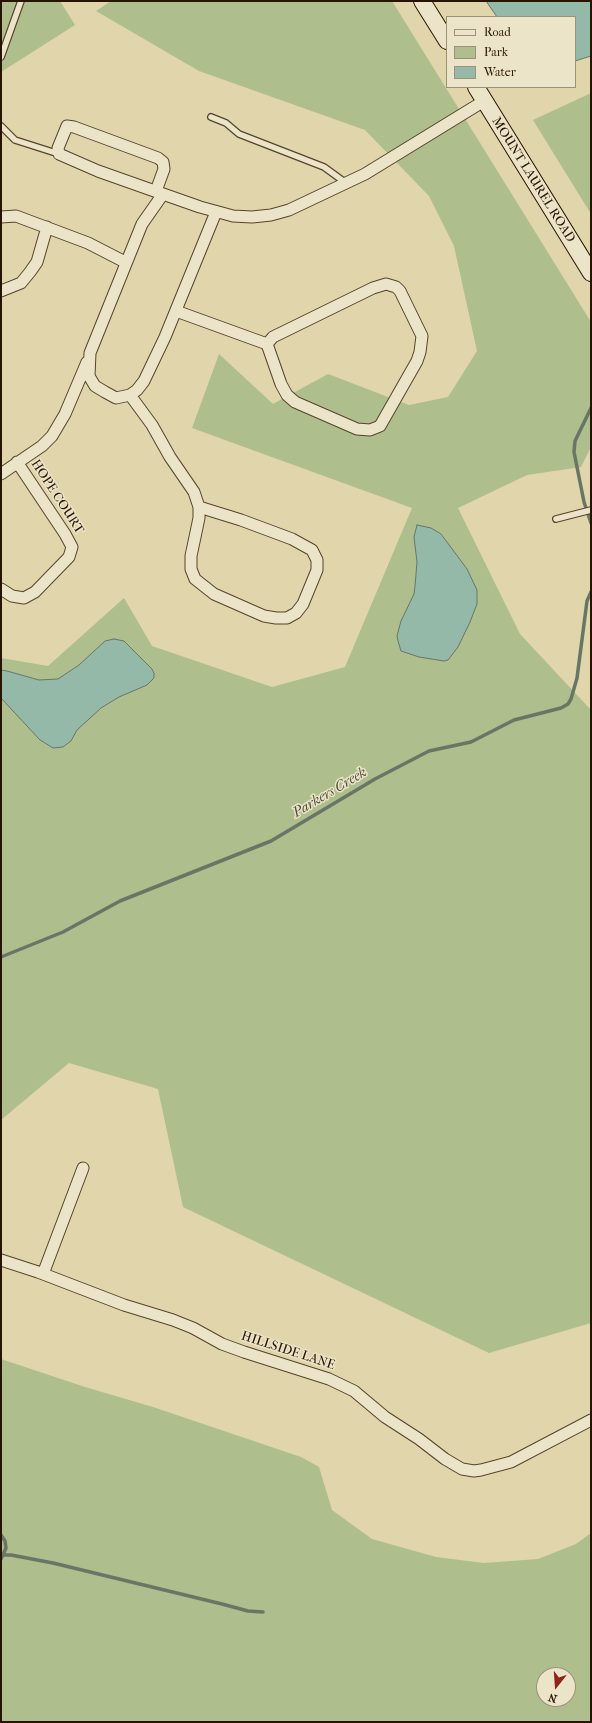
<!DOCTYPE html>
<html>
<head>
<meta charset="utf-8">
<style>
	body { margin:0 }
	#map { position:relative; width:592px; height:1723px; overflow:hidden; background:#e1d5ab; font-family:"IM FELL French Canon",serif }
	canvas { display:block }
	.frame { position:absolute; inset:0; border:2px solid #261400; pointer-events:none }
	.legend { position:absolute; left:446px; top:16px; width:130px; height:72px; box-sizing:border-box; background:#ece4c8; border:1px solid #9d9178; margin:0; padding:5px 7px; list-style:none; font-size:12px; color:#261400 }
	.legend li { display:flex; align-items:center; gap:8px; height:20px }
	.legend b { width:20px; border:1px solid #9d9178 }
	.north { position:absolute; left:536px; top:1667px; width:40px; height:40px; box-sizing:border-box; background:#ece4c8; border:1px solid #9d9178; border-radius:50%; rotate:197deg; font-size:11px; font-weight:700; line-height:16px; text-align:center; color:#261400 }
	.north::after { content:''; display:block; margin:auto; width:14px; height:18px; background:#8f2418; clip-path:polygon(50% 0,100% 100%,50% 72%,0 100%) }
</style>
</head>
<body>
<div id="map">
<canvas width="592" height="1723"></canvas>
<div class="frame"></div>
<ul class="legend">
<li><b style="height:5px;background:#ece4c8"></b>Road</li>
<li><b style="height:11px;background:#aebe8d"></b>Park</li>
<li><b style="height:11px;background:#94b9a8"></b>Water</li>
</ul>
<div class="north">N</div>
</div>
<script>
const ctx = document.querySelector('canvas').getContext('2d');
ctx.lineJoin = 'round';
function paint(path, color) { ctx.fillStyle = color; ctx.fill(path, 'evenodd'); }
const toPath = rows => new Path2D(rows.map(r => 'M' + r).join(''));
function trace(path, color, width, dash) { ctx.strokeStyle = color; ctx.lineWidth = width; ctx.lineCap = dash ? 'butt' : 'round'; ctx.setLineDash(dash || []); ctx.stroke(path); }
function write(font, color, halo, rows, align = 'center') {
  ctx.font = font + ' "IM FELL French Canon",serif'; ctx.lineWidth = 3; ctx.setLineDash([]); ctx.textBaseline = 'middle'; ctx.strokeStyle = halo; ctx.fillStyle = color; for (const [text, x, y, turn = 0] of rows) {
    ctx.save(); ctx.translate(x, y); ctx.rotate((+turn || 0) * Math.PI / 180); ctx.textAlign = isNaN(turn) ? turn : align; if (halo) ctx.strokeText(text, 0, 0); ctx.fillText(text, 0, 0); ctx.restore();
  }
}
const green = toPath([
	[1,1,60,1,75,25,1,72],
	[111,1,392,1,591,322,591,447,581,467,527,475,458,508,520,634,591,710,591,1323,489,1353,183,1207,158,1089,69,1063,1,1120,1,658,48,666,124,598,152,646,272,687,345,667,412,508,192,428,219,354,273,404,328,374,409,405,448,397,477,351,454,246,429,196,365,130,199,71,96,11],
	[591,93,591,214,533,120],
	[1,1359,85,1387,153,1407,301,1457,319,1467,332,1510,372,1539,436,1557,484,1563,538,1559,576,1544,591,1533,591,1722,1,1722],
	[544,1675,568,1675,568,1699,544,1699]
]);
const water = toPath([
	[486,1,591,1,591,56,575,61,575,17,497,17,486,1],
	[417,525,431,528,441,534,467,569,477,590,477,604,470,622,458,647,448,660,444,661,419,657,401,651,398,641,397,636,401,621,414,594,415,586,417,562,414,537,417,525],
	[114,639,124,641,152,669,154,673,154,678,147,685,119,697,101,708,77,730,71,741,63,747,53,748,40,740,1,698,1,670,7,671,39,680,58,679,79,665,105,641,114,639]
]);
const stream = toPath([
	[591,408,575,441,574,452,584,502,591,523],
	[1,957,63,932,120,901,271,841,375,779,429,751,471,742,514,720,561,708,568,704,571,699,577,678,587,601,591,592],
	[1,1535,5,1541,6,1548,1,1559],
	[3,1555,11,1555,53,1563,222,1604,248,1611,263,1612]
]);
const lane = toPath([
	[1,57,21,1],
	[211,117,226,123,239,134,324,167,346,183],
	[1,126,15,140,59,154],
	[556,519,591,510]
]);
const street = toPath([
	[156,191,164,169,163,162,158,158,74,127,67,126,58,148,59,154,98,171,163,194],
	[216,212,165,337,144,381,137,390,130,395,116,398,105,392,95,386,89,376,90,353,142,224,163,194,200,207,233,216,252,217,271,215,289,210,365,174,484,101],
	[1,217,16,216,88,243,125,262],
	[1,291,21,283,30,272,37,262,47,227],
	[176,311,267,344,281,384,287,395,295,402,357,429,370,430,380,426,417,361,420,352,422,336,400,291,396,287,386,284,373,288,273,337,267,344],
	[130,395,152,425,170,457,194,492,199,507],
	[1,474,42,446,52,436,65,414,87,362],
	[199,507,241,520,292,539,312,550,317,560,317,570,303,604,296,613,287,618,276,618,264,616,214,594,195,579,191,569,191,556,199,518,199,507],
	[1,589,12,596,24,598,35,592,69,557,72,547,65,534,17,462],
	[1,1260,38,1272,124,1305,173,1320,193,1328,222,1344,244,1352,329,1379,354,1391,385,1417,419,1439,445,1459,462,1469,474,1471,481,1470,511,1462,591,1420],
	[43,1274,83,1168]
]);
const secondary = toPath([
	[422,1,447,41],
	[476,87,591,273]
]);
const streetNames = [
	["MOUNT LAUREL ROAD",533,180,58],
	["HOPE COURT",57,497,57],
	["HILLSIDE LANE",288,1351,18]
];
const waterNames = [
	["Parkers Creek",330,793,-31]
];
paint(green, '#aebe8d');
paint(water, '#94b9a8');
trace(water, '#687765', 1);
trace(stream, '#687765', 3.5);
trace(lane, '#55442b', 8);
trace(street, '#55442b', 13);
trace(secondary, '#261400', 18);
trace(lane, '#ece4c8', 5.5);
trace(street, '#ece4c8', 11);
trace(secondary, '#ece4c8', 16);
write('13px', '#261400', '#ece4c8', streetNames);
write('italic 14px', '#4c4e3b', '#ece4c8', waterNames);
</script>
</body>
</html>
